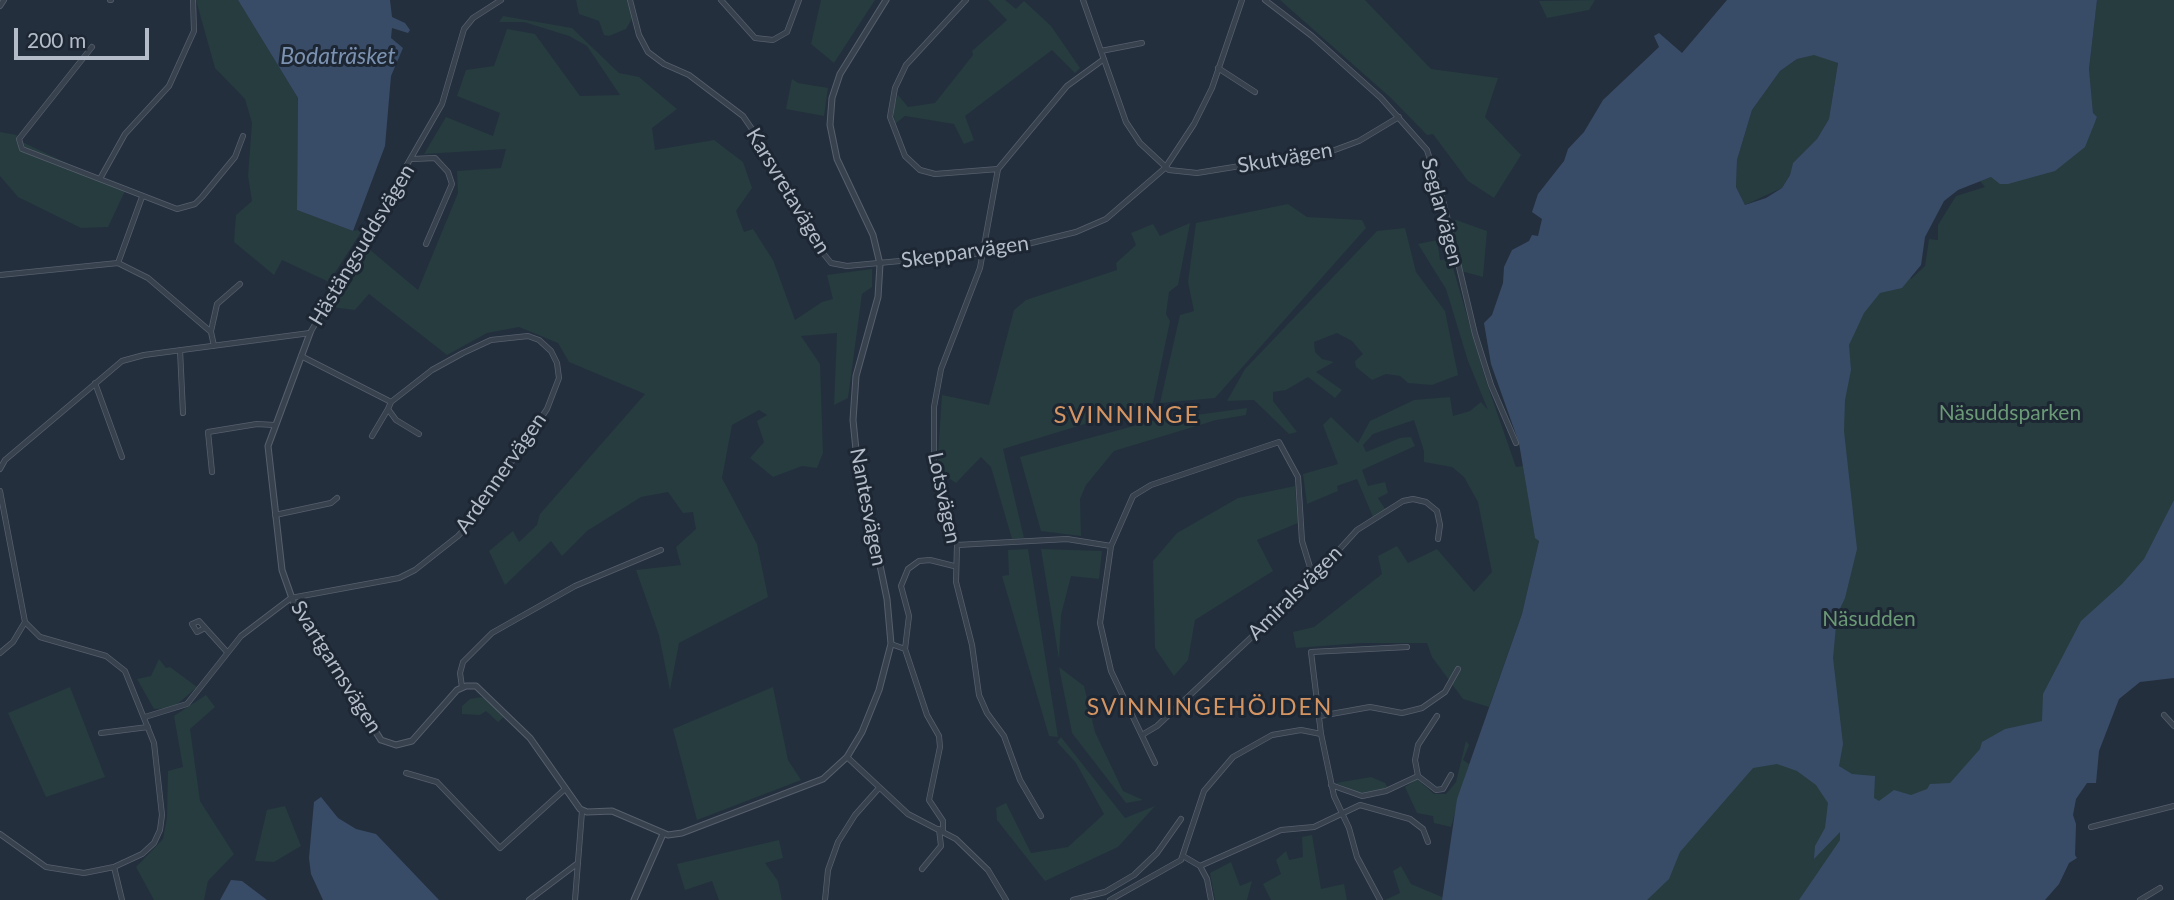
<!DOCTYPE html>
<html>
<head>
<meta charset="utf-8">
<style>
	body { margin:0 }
	#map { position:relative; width:2174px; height:900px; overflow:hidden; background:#242f3e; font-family:Lato,sans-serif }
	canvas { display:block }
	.scale { position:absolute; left:14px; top:28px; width:135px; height:32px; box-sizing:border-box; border:4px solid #b4bcc9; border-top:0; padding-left:9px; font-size:21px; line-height:24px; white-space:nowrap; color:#b4bcc9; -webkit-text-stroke:5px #1d2633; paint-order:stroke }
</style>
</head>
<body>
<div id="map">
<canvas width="2174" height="900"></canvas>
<div class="scale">200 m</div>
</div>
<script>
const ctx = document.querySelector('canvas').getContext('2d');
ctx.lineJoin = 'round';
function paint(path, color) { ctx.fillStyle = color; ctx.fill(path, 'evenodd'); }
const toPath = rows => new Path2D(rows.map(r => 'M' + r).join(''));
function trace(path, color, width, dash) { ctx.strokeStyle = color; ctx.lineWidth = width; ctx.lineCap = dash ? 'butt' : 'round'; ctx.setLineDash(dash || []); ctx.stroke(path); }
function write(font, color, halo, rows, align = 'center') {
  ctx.font = font + ' Lato,sans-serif'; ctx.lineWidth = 6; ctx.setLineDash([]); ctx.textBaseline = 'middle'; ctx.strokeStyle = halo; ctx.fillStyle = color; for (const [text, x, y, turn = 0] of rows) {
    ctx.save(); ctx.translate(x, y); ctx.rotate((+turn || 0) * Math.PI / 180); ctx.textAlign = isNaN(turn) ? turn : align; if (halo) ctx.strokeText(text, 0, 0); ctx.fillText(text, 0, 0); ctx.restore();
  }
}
const green = toPath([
	[196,0,238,0,298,98,297,210,353,231,363,229,329,282,282,260,274,275,234,242,236,215,252,201,248,176,252,123,245,99,215,68],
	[576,0,627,0,633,17,626,29,609,36,604,35,599,21,579,14],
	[821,0,875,0,834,63,811,44],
	[988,0,1005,0,1016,9,1024,1,1051,26,1080,68,1075,73,1052,50,965,116,974,140,964,144,954,124,905,116,895,124,893,108,898,95,908,107,935,103,973,55,972,51,1007,20],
	[1280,0,1365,0,1431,69,1498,78,1485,117,1521,155,1494,198,1468,181,1433,134,1427,135,1391,98],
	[1595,0,1589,10,1547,18,1539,1],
	[2097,0,2174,0,2174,609,1919,900,1556,900,1865,185,1911,279,1925,266,1929,239,1938,240,1938,225,1956,196,1985,187,1980,181,1991,177,2061,165,2097,118,2093,113,2089,69],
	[503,16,572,28,619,73,639,77,677,109,652,128,655,150,714,140,743,162,752,188,736,211,744,232,753,229,773,260,795,320,822,302,833,299,827,275,872,269,872,287,862,294,848,398,834,405,837,333,801,336,820,364,823,453,817,468,802,466,773,477,750,458,764,442,757,421,767,415,759,410,732,425,722,478,757,544,768,597,679,643,670,690,659,635,636,570,681,565,676,547,696,529,693,512,683,513,668,492,641,497,587,531,562,556,551,541,505,585,489,551,513,531,519,542,537,525,540,514,645,394,569,362,558,343,519,327,487,333,447,355,369,294,355,310,331,307,369,249,418,290,458,193,457,171,501,168,506,149,424,154,446,117,493,136,500,113,457,96,466,70,494,66,507,29,535,34,580,96,620,95,587,46,569,36,524,22,499,22],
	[1814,54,1838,63,1829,119,1817,139,1793,163,1790,175,1782,188,1745,205,1736,187,1737,160,1752,110,1780,71,1797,59],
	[792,79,798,83,828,88,824,116,786,109],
	[0,132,17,135,16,139,125,191,108,227,81,228,18,197,0,176],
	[1288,204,1307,217,1362,220,1366,228,1215,398,1160,403,1180,315,1194,311,1188,282,1196,223],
	[1456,220,1487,231,1483,277,1461,271,1450,222],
	[1190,223,1178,285,1169,292,1166,314,1170,321,1153,403,1003,449,1024,538,1012,539,991,467,981,457,956,483,937,470,942,395,989,405,1014,310,1026,300,1117,270,1116,263,1136,245,1131,233,1153,224,1160,236],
	[1405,228,1416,272,1445,311,1458,375,1432,385,1408,383,1400,376,1386,374,1372,380,1356,367,1355,361,1363,354,1352,341,1337,333,1314,342,1315,352,1322,359,1334,362,1316,372,1342,390,1335,398,1308,377,1286,390,1273,392,1273,401,1297,432,1289,434,1254,400,1227,401,1245,369,1377,231],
	[1437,240,1440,260,1447,259,1448,264,1452,264,1486,381,1516,467,1523,466,1535,537,1539,541,1522,614,1489,707,1463,699,1432,657,1427,643,1361,643,1296,648,1293,632,1314,627,1382,574,1378,556,1397,546,1408,563,1437,549,1474,592,1492,572,1478,502,1464,477,1452,467,1424,462,1424,451,1414,420,1373,434,1363,445,1366,452,1400,438,1411,437,1415,446,1362,470,1368,486,1385,482,1388,493,1378,498,1385,509,1373,517,1357,479,1337,486,1338,491,1307,504,1303,474,1338,464,1323,425,1331,417,1358,443,1370,421,1414,400,1450,397,1453,416,1470,411,1481,402,1488,410,1468,361,1446,289,1418,244],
	[1247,408,1246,415,1216,420,1114,451,1086,485,1080,499,1081,536,1041,531,1020,457,1152,421],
	[1295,486,1298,523,1257,540,1273,571,1195,620,1188,660,1174,676,1155,648,1153,561,1177,533,1238,498],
	[1028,549,1058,737,1049,736,1002,576,1009,575,1008,550],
	[1041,549,1102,551,1099,579,1071,576,1061,615,1059,659],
	[159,659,166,668,170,667,197,687,173,708,154,709,137,679,151,676],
	[1059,667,1084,686,1095,732,1123,791,1143,800,1126,803,1072,733],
	[70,687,105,777,46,797,8,713],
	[773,687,788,760,801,780,697,820,673,729],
	[206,695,215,707,190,729,200,801,234,854,208,881,204,900,154,900,136,867,163,839,167,817,168,771,183,767,174,716],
	[481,697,490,701,506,715,498,722,486,711,480,715,462,714,462,706,470,699],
	[1061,737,1125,818,1155,806,1118,847,1045,881,997,820,996,808,1006,803,1031,853,1068,847,1104,814,1076,763,1057,742],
	[1466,741,1469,745,1463,760,1469,764,1451,827,1434,823,1433,816,1417,813,1405,787,1417,779,1434,794,1446,794,1456,782],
	[1371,777,1385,783,1388,788,1362,794,1336,783],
	[285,806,301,846,274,862,255,861,267,810],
	[1312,835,1321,889,1344,884,1347,900,1271,900,1263,884,1281,874,1276,860,1286,851,1289,860,1303,857,1302,837],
	[779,840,783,858,765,863,778,881,782,900,719,900,712,881,685,890,677,864],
	[1231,862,1240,886,1252,881,1247,900,1215,900,1210,873],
	[1401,866,1411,884,1442,897,1442,900,1385,900,1400,893,1393,871]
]);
const water = toPath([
	[238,0,390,0,392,17,405,23,410,30,408,33,392,28,391,38,403,48,391,76,385,146,353,231,297,210,298,98],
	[1727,0,2097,0,2089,69,2093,113,2097,117,2085,147,2055,171,2008,184,2000,184,1991,177,1958,190,1944,201,1925,237,1921,265,1902,288,1880,293,1864,313,1849,345,1851,370,1845,400,1844,431,1857,549,1845,598,1837,615,1833,658,1843,744,1839,766,1852,774,1875,776,1874,798,1879,801,1894,790,1911,795,1927,789,1930,784,1950,783,1980,749,1982,742,2005,729,2042,721,2043,694,2081,621,2122,584,2144,559,2174,500,2174,678,2140,682,2119,699,2099,751,2096,783,2087,783,2076,799,2073,815,2076,824,2075,855,2077,858,2069,863,2059,884,2045,900,1799,900,1840,840,1840,832,1814,859,1815,846,1825,828,1828,803,1816,785,1797,771,1777,764,1753,768,1680,852,1669,879,1647,900,1442,900,1457,799,1522,614,1539,541,1535,538,1519,443,1491,364,1484,323,1492,315,1503,283,1504,267,1512,250,1529,241,1532,235,1538,236,1542,219,1532,212,1538,194,1564,161,1568,149,1584,132,1603,100,1659,47,1654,36,1659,33,1682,53],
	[1814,55,1838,63,1829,119,1817,139,1793,163,1790,175,1782,188,1766,198,1745,205,1736,187,1737,160,1752,110,1780,71,1797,59],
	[321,797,338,818,356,829,376,834,439,900,323,900,311,874,309,858,314,802],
	[231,880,242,881,267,900,220,900]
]);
const minor = toPath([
	[110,0,111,0],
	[630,0,639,35,648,52,664,64,689,75,743,116,763,145,823,253,831,263,847,266,995,252,1076,232,1106,219,1165,168,1194,124,1212,88,1242,0],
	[721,0,755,38,773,40,787,32,799,0],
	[966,0,906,65,895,88,890,117,905,156,920,170,935,174,998,169],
	[1083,0,1126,122,1140,143,1169,170,1197,173,1332,151,1359,141,1399,117],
	[1265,0,1312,36,1381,98,1427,150,1444,204,1475,334,1491,385,1516,443],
	[0,6,4,0],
	[92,47,19,139,22,149,177,209,195,204,202,197,235,157,243,136],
	[1101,51,1142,43],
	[1218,68,1255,92],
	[413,159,435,158,448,172,452,184,426,244],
	[101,177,125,134,169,86,194,31,193,0],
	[118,263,142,197],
	[0,275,118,263,148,278,211,332,214,346],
	[211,331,217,304,240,284],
	[180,350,183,413],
	[95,383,122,457],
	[391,402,388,409,396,420,419,434],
	[372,436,388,409],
	[0,469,5,460,122,361,144,355,310,333,442,104,464,29,473,18,501,0],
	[212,472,208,432,257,424,274,425],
	[0,491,25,622],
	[275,515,331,503,337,498],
	[957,545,1067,539,1111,546],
	[205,628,197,632,192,624,199,621,227,652],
	[891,644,905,649],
	[0,653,13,642,25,622],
	[462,687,460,673,463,662,492,633,575,586,661,550],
	[2164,715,2174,726],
	[1320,716,1370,707,1402,713,1422,708,1445,692,1458,669],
	[145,717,187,704,241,636,291,598,399,578,415,570,458,536,472,521,547,409,559,378,557,363,551,351,539,340,528,336,491,340,463,353,432,370,391,402,301,356],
	[101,733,148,727],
	[1321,734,1311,652,1407,647],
	[1142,735,1157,726,1307,585,1357,530,1403,501,1413,499,1426,502,1437,511,1440,525,1438,539],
	[847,757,908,814,956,839,988,870,1006,900],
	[1155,763,1111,671,1100,623,1111,546,1133,496,1151,485,1279,442,1298,477,1302,541,1313,577],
	[406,773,437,782,500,848,565,789],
	[1418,776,1415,760,1418,745,1437,716],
	[1331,785,1362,796,1386,791,1418,776,1436,790,1443,789,1451,775],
	[1041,816,1020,780,1004,736,987,713,979,695,972,645,956,582,957,545,934,472,934,407,941,369,980,268,998,169,1067,86,1104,59],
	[2091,827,2174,806],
	[943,830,943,821,929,800,940,747,939,736,927,715,905,649,909,616,901,586,908,569,919,561,930,560,954,566],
	[0,834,46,867,84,873,114,867,142,854,154,843,160,830,162,815,154,743,125,671,106,656,40,637,25,622],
	[1183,856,1200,866,1281,830,1314,827,1360,805,1410,819,1423,829,1428,842],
	[1200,866,1207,879,1211,900],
	[114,867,122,900],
	[922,869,941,846,939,829],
	[529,900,578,863],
	[575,900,582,811],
	[825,900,828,870,838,842,855,815,879,788],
	[1073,900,1105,892,1134,875,1157,853,1181,819],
	[1110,900,1181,860,1204,791,1233,757,1272,735,1301,730,1321,734,1334,796,1349,828,1357,857,1380,900],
	[2140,900,2160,888]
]);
const tertiary = toPath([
	[310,333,268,446,282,570,294,604,381,740,396,745,412,741,457,690,466,686,476,686,530,738,580,809,587,812,612,811,668,835,682,833,823,779,847,757,862,732,879,690,891,644,887,599,856,450,853,420,856,376,878,297,880,264,873,235,837,159,830,125,832,98,840,74,886,0],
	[634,900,663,834]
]);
const streetNames = [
	["Skutvägen",1285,158,-10],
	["Karsvretavägen",788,191,59],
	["Seglarvägen",1442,212,75],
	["Hästängsuddsvägen",362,245,-59],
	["Skepparvägen",965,252,-8],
	["Ardennervägen",501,473,-55],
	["Lotsvägen",944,498,78],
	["Nantesvägen",868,507,79],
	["Amiralsvägen",1295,593,-45],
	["Svartgarnsvägen",336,667,58]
];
const parkNames = [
	["Näsuddsparken",2010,413],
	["Näsudden",1869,619]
];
const waterNames = [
	["Bodaträsket",338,57]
];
const neighbourhoodNames = [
	["SVINNINGEHÖJDEN",1210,708]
];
const quarterNames = [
	["SVINNINGE",1127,415]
];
paint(green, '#263c3f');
paint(water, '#394c67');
trace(minor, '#565f6c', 6);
trace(tertiary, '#565f6c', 7);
trace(minor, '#38414e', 4.5);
trace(tertiary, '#38414e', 5);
write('21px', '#b4bcc9', '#1d2633', streetNames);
write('21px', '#6b9a76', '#1d2633', parkNames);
write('italic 23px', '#7c92b1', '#1d2633', waterNames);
ctx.letterSpacing = '2px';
write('23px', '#d59563', '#1d2633', neighbourhoodNames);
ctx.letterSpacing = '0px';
ctx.letterSpacing = '2px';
write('24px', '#d59563', '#1d2633', quarterNames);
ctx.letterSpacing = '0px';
</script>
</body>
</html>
